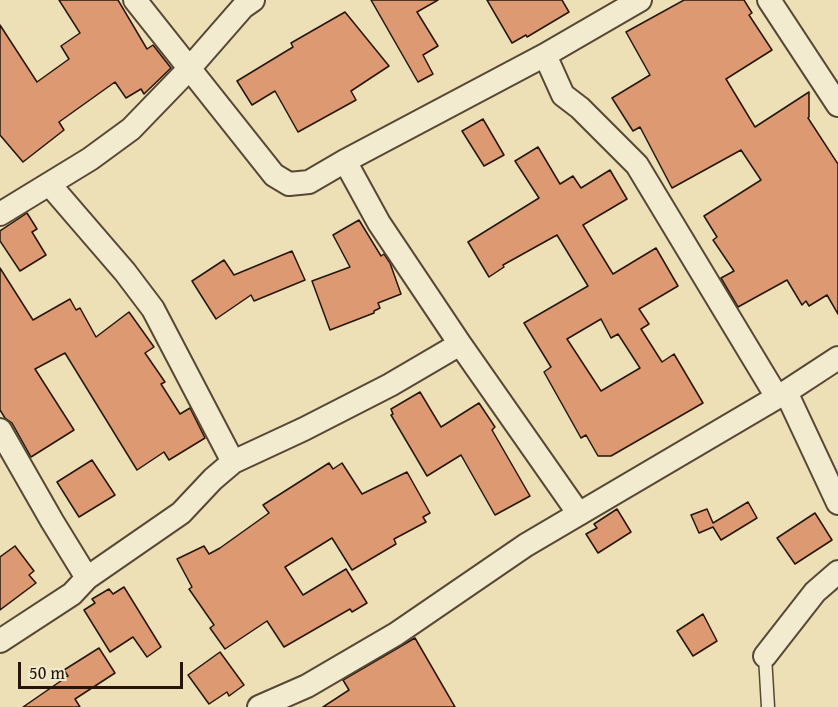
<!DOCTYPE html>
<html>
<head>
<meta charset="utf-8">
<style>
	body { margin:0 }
	#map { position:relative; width:838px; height:707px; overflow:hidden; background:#ede0b7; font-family:"Gentium Book Plus",serif }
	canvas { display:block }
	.scale { position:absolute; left:18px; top:662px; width:165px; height:27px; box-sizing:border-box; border:3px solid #25150a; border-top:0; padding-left:8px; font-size:18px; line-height:21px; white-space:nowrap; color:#25150a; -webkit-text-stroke:4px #f3ebd0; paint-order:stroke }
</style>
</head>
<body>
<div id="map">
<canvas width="838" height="707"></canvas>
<div class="scale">50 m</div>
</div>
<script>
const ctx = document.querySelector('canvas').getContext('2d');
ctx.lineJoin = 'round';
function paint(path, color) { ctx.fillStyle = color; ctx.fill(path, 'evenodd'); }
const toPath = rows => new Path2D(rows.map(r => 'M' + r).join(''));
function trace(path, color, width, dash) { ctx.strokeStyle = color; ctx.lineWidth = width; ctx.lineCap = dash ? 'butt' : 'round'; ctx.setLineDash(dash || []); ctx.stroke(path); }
const building = toPath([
	[59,0,118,0,147,49,153,45,171,68,144,94,141,89,126,98,115,82,59,122,64,130,23,162,0,135,0,25,37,82,69,59,61,46,80,33,59,0],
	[371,0,438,0,417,12,438,46,423,55,433,74,418,82,371,0],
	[487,0,562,0,569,12,527,37,526,35,512,43,487,0],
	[684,0,744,0,752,13,749,15,772,50,726,79,755,127,809,92,809,117,808,118,838,164,838,314,827,295,809,306,806,301,802,305,787,280,738,307,721,278,734,271,713,240,717,237,704,216,761,180,741,150,672,188,640,127,633,131,612,98,650,75,626,32,684,0],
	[345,12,389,66,351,91,356,100,298,132,275,91,252,105,237,81,293,47,291,43,345,12],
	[483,119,504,155,484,166,462,131,483,119],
	[538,147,560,184,573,176,581,188,610,170,627,199,583,225,613,274,656,248,678,286,639,309,649,324,641,329,662,362,674,354,703,403,611,456,598,456,586,435,581,438,544,372,551,367,524,323,588,286,557,235,503,265,504,267,489,277,468,242,539,198,515,161,538,147],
	[601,319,611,338,618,334,640,368,601,391,567,339,601,319],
	[27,213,37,229,32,232,46,255,20,271,0,241,0,231,27,213],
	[359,220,381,256,384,254,390,263,401,294,378,303,380,308,374,311,374,313,330,330,312,281,350,267,333,235,359,220],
	[292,251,305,280,254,301,251,295,216,319,192,281,224,260,234,275,292,251],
	[0,268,33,320,70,299,76,310,80,308,96,337,129,312,154,347,145,353,165,382,161,384,180,414,190,408,205,438,169,460,164,452,137,470,65,353,35,369,74,430,31,457,12,423,5,418,0,410,0,268],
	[420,392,441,427,479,403,495,427,492,430,530,496,495,515,461,455,427,476,391,415,393,414,391,409,420,392],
	[92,460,115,495,79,517,57,482,92,460],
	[329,463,333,469,342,463,362,494,407,472,430,513,423,517,426,522,394,539,396,544,352,570,332,538,285,567,303,595,346,569,367,603,352,612,350,609,284,647,267,621,225,649,210,628,214,625,189,589,192,587,177,559,204,546,209,554,220,548,269,513,263,505,329,463],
	[748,502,757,518,721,540,713,527,699,533,691,515,707,509,713,523,748,502],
	[617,509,631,532,598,553,586,534,597,528,594,524,617,509],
	[815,513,832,540,795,564,777,538,815,513],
	[15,546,34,571,29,575,36,583,0,610,0,557,15,546],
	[124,587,161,647,147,657,133,637,110,652,84,610,95,603,92,599,109,589,113,594,124,587],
	[703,614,717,641,693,656,677,631,703,614],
	[415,638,455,707,323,707,349,690,343,680,415,638],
	[99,648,115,673,75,699,80,707,23,707,68,676,64,670,99,648],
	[220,652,244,685,229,696,227,692,209,704,188,675,220,652]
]);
const service = toPath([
	[765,656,768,707]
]);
const minor = toPath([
	[135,0,274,175,289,184,309,182,345,161,545,55,563,95,580,108,637,165,777,397],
	[769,0,838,105],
	[545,55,640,0],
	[50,185,125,272,153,309,233,462,213,479,181,513,87,578],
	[0,214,90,159,131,129,188,70,243,7,253,0],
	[460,344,579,514],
	[786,392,838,503],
	[0,430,52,521,87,578,72,594,0,641],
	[233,462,304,429,390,385,460,344,379,223,345,161],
	[765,656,815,592,838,572],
	[259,707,307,686,396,634,526,545,786,392,838,358]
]);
paint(building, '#dd9a72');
trace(building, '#25150a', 1.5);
trace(service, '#574835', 15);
trace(minor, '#574835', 26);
trace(service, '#f3ebd0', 12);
trace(minor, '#f3ebd0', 22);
</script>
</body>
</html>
